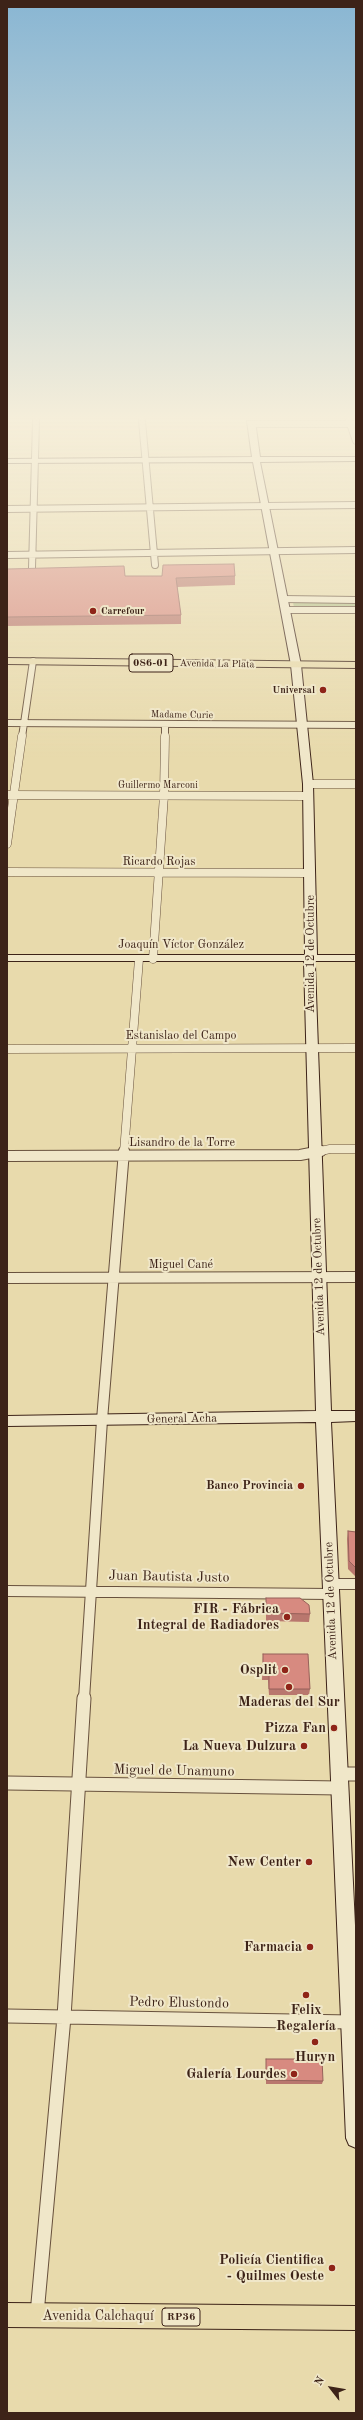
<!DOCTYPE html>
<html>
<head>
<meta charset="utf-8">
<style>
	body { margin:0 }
	#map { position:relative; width:363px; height:2420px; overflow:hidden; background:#e8daac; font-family:"Old Standard TT",serif }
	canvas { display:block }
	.frame { position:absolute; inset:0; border:8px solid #3d2318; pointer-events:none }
	.north { position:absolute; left:311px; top:2368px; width:40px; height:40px; -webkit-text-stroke:3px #f0e7c9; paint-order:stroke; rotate:301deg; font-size:11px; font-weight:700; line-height:16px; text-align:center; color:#3d2318 }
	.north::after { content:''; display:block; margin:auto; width:14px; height:18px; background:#3d2318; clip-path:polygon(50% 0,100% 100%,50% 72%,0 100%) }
</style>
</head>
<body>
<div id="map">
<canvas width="363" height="2420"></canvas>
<div class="frame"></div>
<div class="north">N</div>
</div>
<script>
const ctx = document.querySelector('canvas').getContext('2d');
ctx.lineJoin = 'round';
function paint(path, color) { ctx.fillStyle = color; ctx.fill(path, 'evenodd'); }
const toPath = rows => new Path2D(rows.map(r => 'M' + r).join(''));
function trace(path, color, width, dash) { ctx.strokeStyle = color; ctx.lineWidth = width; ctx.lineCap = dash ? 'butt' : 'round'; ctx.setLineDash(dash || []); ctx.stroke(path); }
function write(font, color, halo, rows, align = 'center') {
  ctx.font = font + ' "Old Standard TT",serif'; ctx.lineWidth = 4; ctx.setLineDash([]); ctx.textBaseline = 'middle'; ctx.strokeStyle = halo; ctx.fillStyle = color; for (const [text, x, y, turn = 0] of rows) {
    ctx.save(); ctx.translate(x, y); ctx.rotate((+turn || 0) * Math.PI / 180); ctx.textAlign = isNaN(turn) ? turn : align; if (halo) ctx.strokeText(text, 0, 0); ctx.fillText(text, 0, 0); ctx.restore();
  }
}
const green = toPath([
	[293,602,356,602,356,608,294,608]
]);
const streetFar3 = toPath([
	[142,421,155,565],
	[349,421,356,441],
	[251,424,356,424],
	[7,509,356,505],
	[7,555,356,550],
	[32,568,36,421],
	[284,599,356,600],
	[286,610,356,610],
	[7,723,356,725],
	[22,737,33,661],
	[165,737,165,725]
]);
const streetFar2 = toPath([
	[308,784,356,784],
	[7,795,309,796],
	[7,844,22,736],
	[7,872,311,873],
	[153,959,164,795,165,736],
	[7,1049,356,1048],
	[124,1152,139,959],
	[316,1152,330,1149,356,1149]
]);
const streetFar1 = toPath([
	[7,1156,300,1155,321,1151],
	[7,1278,356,1277],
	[330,1584,356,1584],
	[7,1591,330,1594],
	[84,1699,102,1420,124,1151]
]);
const street = toPath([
	[339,1774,356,1774],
	[7,1783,340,1788],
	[7,2016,351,2022],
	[37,2314,64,2017,84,1698]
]);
const secondary = toPath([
	[247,421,255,421,260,457,356,457,356,461,260,462,301,665,313,784,317,955,356,955,356,961,315,961,315,965,331,1411,356,1411,356,1421,331,1422,356,1946,356,2148,349,2145,346,2138,316,1422,7,1426,7,1416,316,1411,304,961,7,961,7,955,305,955,303,784,291,665,253,462,7,463,7,459,252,457,247,421]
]);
const primary = toPath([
	[7,658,356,662,356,668,7,664,7,658],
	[7,2303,356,2306,356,2330,7,2327,7,2303]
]);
const wall = toPath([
	[7,569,125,576,235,576,235,585,177,587,181,615,181,624,7,626],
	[348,1531,356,1532,356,1577,348,1569,347,1539],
	[266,1598,310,1614,309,1622,266,1621],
	[263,1654,310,1689,309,1695,269,1695,268,1680,262,1680],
	[266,2059,323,2081,322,2084,266,2084]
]);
const building = toPath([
	[234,564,235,576,176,578,181,615,7,617,7,569,124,566,125,576,162,576,163,565,234,564],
	[348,1531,356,1532,356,1568,349,1561,348,1531],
	[266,1598,300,1598,309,1605,310,1614,266,1613,266,1598],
	[263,1654,308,1654,310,1689,269,1689,269,1674,263,1674,263,1654],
	[266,2059,322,2059,323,2081,266,2080,266,2059]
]);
const markers = [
	[93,611,4,"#8f2418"],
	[323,690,4,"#8f2418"],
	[301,1486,4,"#8f2418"],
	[287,1617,4,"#8f2418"],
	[285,1670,4,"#8f2418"],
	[289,1687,4,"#8f2418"],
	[334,1728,4,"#8f2418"],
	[304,1746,4,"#8f2418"],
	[309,1862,4,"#8f2418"],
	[310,1947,4,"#8f2418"],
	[306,1995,4,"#8f2418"],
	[315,2042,4,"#8f2418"],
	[294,2074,4,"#8f2418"],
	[332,2268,4,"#8f2418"]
];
const farPoinames = [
	["Carrefour",101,611],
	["Universal",315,690,"right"]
];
const farStreetnames = [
	["Avenida La Plata",217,664,1],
	["Madame Curie",182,715,1],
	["Guillermo Marconi",158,785]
];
const shields = [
	[151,663,44],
	[181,2317,38]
];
const shieldNames = [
	["086-01",151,663],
	["RP36",181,2317]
];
const streetNames = [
	["Ricardo Rojas",159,862],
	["Joaquín Víctor González",181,945],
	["Avenida 12 de Octubre",311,954,-90],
	["Estanislao del Campo",181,1036],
	["Lisandro de la Torre",182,1143],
	["Miguel Cané",181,1265],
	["Avenida 12 de Octubre",319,1277,-92],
	["General Acha",182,1419,-1],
	["Avenida 12 de Octubre",331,1601,-92]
];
const poiNames = [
	["Banco Provincia",293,1486]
];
const nearStreetnames = [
	["Juan Bautista Justo",169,1577,1],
	["Miguel de Unamuno",174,1771,1],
	["Pedro Elustondo",179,2003,1],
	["Avenida Calchaquí",98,2316]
];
const nearPoinames = [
	["FIR - Fábrica",279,1609],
	["Integral de Radiadores",279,1625],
	["Osplit",277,1670],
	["Maderas del Sur",289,1702,"center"],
	["Pizza Fan",326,1728],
	["La Nueva Dulzura",296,1746],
	["New Center",301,1862],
	["Farmacia",302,1947],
	["Felix",306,2010,"center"],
	["Regalería",306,2026,"center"],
	["Huryn",315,2057,"center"],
	["Galería Lourdes",286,2074],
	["Policía Cientifica",324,2260],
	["- Quilmes Oeste",324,2276]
];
paint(green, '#b5c08a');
trace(streetFar3, '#68513d', 8);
trace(streetFar2, '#68513d', 9);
trace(streetFar1, '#68513d', 12);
trace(street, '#68513d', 15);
trace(secondary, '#3d2318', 2);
trace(primary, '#3d2318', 2);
trace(streetFar3, '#f0e7c9', 6);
trace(streetFar2, '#f0e7c9', 8);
trace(streetFar1, '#f0e7c9', 10);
trace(street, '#f0e7c9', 13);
paint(secondary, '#f0e7c9');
paint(primary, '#e8daac');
paint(wall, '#b9776e');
paint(building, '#d78a80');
trace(building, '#96615a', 1);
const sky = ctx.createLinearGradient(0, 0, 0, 760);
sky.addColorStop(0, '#89b6d3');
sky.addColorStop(0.55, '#f5eeda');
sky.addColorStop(1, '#f5eeda00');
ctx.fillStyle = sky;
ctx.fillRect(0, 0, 363, 760);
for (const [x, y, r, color] of markers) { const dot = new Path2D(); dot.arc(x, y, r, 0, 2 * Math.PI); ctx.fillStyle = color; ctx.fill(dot); trace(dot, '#f0e7c9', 1.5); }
write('bold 10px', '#3d2318', '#f0e7c9', farPoinames, 'left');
write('10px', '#3d2318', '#f0e7c9', farStreetnames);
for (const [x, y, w] of shields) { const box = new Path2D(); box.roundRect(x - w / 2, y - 9, w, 18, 3); ctx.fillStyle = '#f0e7c9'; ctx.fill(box); trace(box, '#3d2318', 1); }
write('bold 11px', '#3d2318', null, shieldNames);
write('12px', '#3d2318', '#f0e7c9', streetNames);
write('bold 12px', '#3d2318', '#f0e7c9', poiNames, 'right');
write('14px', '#3d2318', '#f0e7c9', nearStreetnames);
write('bold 14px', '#3d2318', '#f0e7c9', nearPoinames, 'right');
</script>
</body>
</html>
